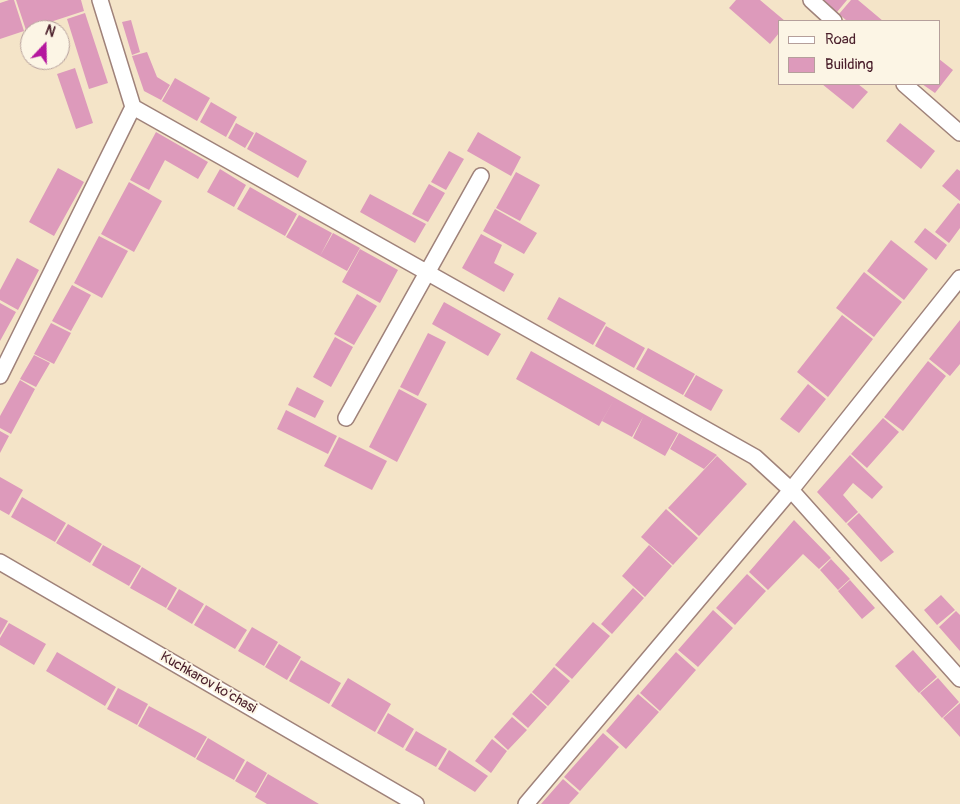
<!DOCTYPE html>
<html>
<head>
<meta charset="utf-8">
<style>
	body { margin:0 }
	#map { position:relative; width:960px; height:804px; overflow:hidden; background:#f4e4c8; font-family:Pangolin,sans-serif }
	canvas { display:block }
	.legend { position:absolute; left:778px; top:20px; width:162px; height:65px; box-sizing:border-box; background:#fcf5e5; border:1px solid #b59f9b; margin:0; padding:6px 9px; list-style:none; font-size:15px; color:#4a1f2b }
	.legend li { display:flex; align-items:center; gap:10px; height:25px }
	.legend b { width:25px; border:1px solid #b59f9b }
	.north { position:absolute; left:20px; top:20px; width:50px; height:50px; box-sizing:border-box; background:#fcf5e5; border:1px solid #b59f9b; border-radius:50%; rotate:21deg; font-size:14px; font-weight:700; line-height:20px; text-align:center; color:#4a1f2b }
	.north::after { content:''; display:block; margin:auto; width:18px; height:22px; background:#b5179e; clip-path:polygon(50% 0,100% 100%,50% 72%,0 100%) }
</style>
</head>
<body>
<div id="map">
<canvas width="960" height="804"></canvas>
<ul class="legend">
<li><b style="height:6px;background:#fff"></b>Road</li>
<li><b style="height:14px;background:#dd9abb"></b>Building</li>
</ul>
<div class="north">N</div>
</div>
<script>
const ctx = document.querySelector('canvas').getContext('2d');
ctx.lineJoin = 'round';
function paint(path, color) { ctx.fillStyle = color; ctx.fill(path, 'evenodd'); }
const toPath = rows => new Path2D(rows.map(r => 'M' + r).join(''));
function trace(path, color, width, dash) { ctx.strokeStyle = color; ctx.lineWidth = width; ctx.lineCap = dash ? 'butt' : 'round'; ctx.setLineDash(dash || []); ctx.stroke(path); }
function write(font, color, halo, rows, align = 'center') {
  ctx.font = font + ' Pangolin,sans-serif'; ctx.lineWidth = 4; ctx.setLineDash([]); ctx.textBaseline = 'middle'; ctx.strokeStyle = halo; ctx.fillStyle = color; for (const [text, x, y, turn = 0] of rows) {
    ctx.save(); ctx.translate(x, y); ctx.rotate((+turn || 0) * Math.PI / 180); ctx.textAlign = isNaN(turn) ? turn : align; if (halo) ctx.strokeText(text, 0, 0); ctx.fillText(text, 0, 0); ctx.restore();
  }
}
const building = toPath([
	[9,0,14,0,24,31,0,39,0,3],
	[16,0,81,0,84,11,26,30],
	[736,0,760,0,785,21,779,21,779,33,770,44,729,8],
	[822,0,847,0,837,12],
	[851,0,858,0,883,21,847,21,839,14],
	[85,13,108,83,89,89,67,19],
	[131,20,140,52,132,55,122,22],
	[147,52,157,77,170,85,161,100,144,91,132,56],
	[939,59,953,70,935,93,922,84,939,84],
	[75,68,93,123,76,129,57,74],
	[175,78,210,98,197,121,162,101],
	[822,84,858,84,868,92,853,109],
	[211,102,237,117,226,137,200,122],
	[236,123,254,133,245,148,228,138],
	[900,123,935,151,921,169,886,141],
	[156,132,208,162,198,179,165,160,149,190,130,180],
	[256,132,307,161,298,178,247,149],
	[478,132,521,157,511,176,467,151],
	[449,151,464,159,446,190,431,182],
	[58,168,84,182,54,236,29,222],
	[220,169,246,185,234,207,207,192],
	[957,169,960,171,960,201,942,186],
	[516,172,540,185,520,221,496,208],
	[129,182,162,201,134,252,101,234],
	[429,184,445,193,428,222,412,214],
	[250,187,297,214,285,236,237,209],
	[370,194,426,224,415,243,360,212],
	[958,203,960,204,960,228,949,243,935,232],
	[495,209,537,233,524,254,483,231],
	[299,215,332,233,320,256,286,237],
	[925,228,947,245,936,260,914,242],
	[333,233,360,248,347,271,320,256],
	[481,234,502,245,494,263,514,274,504,292,462,268],
	[99,236,128,251,102,298,74,283],
	[891,240,928,269,904,300,867,271],
	[360,249,398,270,380,303,342,282],
	[17,258,39,270,18,310,0,300,0,290],
	[864,272,902,302,874,337,836,308],
	[72,285,91,295,71,331,52,321],
	[357,294,377,306,354,345,334,334],
	[559,297,606,323,593,345,547,319],
	[444,302,501,334,488,356,432,324],
	[0,303,16,312,0,341],
	[842,315,873,339,828,397,797,372],
	[960,320,960,364,950,376,929,359],
	[51,323,71,333,54,364,34,354],
	[606,326,645,348,634,368,595,346],
	[428,333,446,342,418,396,400,387],
	[335,337,353,347,331,387,313,377],
	[648,348,695,374,683,395,636,369],
	[531,351,615,398,599,426,516,379],
	[34,355,50,363,36,387,20,379],
	[928,361,946,376,903,431,884,417],
	[696,375,723,390,711,411,684,396],
	[20,380,35,389,11,434,0,428,0,416],
	[808,384,826,399,799,433,780,419],
	[297,387,324,401,315,418,288,405],
	[399,389,427,404,397,462,369,447],
	[615,398,678,433,665,456,633,438,643,417,632,437,602,421],
	[286,410,337,436,328,454,277,429],
	[883,418,899,432,867,468,851,454],
	[0,431,9,436,0,453],
	[679,433,717,455,704,469,670,449],
	[339,437,387,461,372,490,324,466],
	[850,455,883,487,872,499,853,483,843,495,858,512,846,523,817,492],
	[717,456,747,484,699,536,668,508],
	[0,477,23,490,9,515,0,510],
	[22,497,66,523,55,542,11,517],
	[666,509,698,538,673,565,641,537],
	[859,513,894,552,881,562,847,524],
	[794,520,831,558,819,569,803,554,768,590,749,572],
	[68,524,102,544,90,563,56,543],
	[103,545,141,566,129,586,92,565],
	[649,545,672,566,645,597,622,576],
	[831,559,850,579,838,590,820,570],
	[142,567,177,588,166,608,130,588],
	[747,574,766,591,735,625,716,608],
	[850,580,875,608,862,619,838,591],
	[633,588,644,598,612,634,601,624],
	[179,589,204,604,192,624,167,609],
	[941,595,955,610,937,625,924,610],
	[206,605,247,630,235,649,194,625],
	[713,610,733,628,698,667,678,650],
	[956,611,960,615,960,651,939,627],
	[0,617,8,621,0,635],
	[593,622,610,636,572,679,555,665],
	[9,623,46,644,34,665,0,645,0,638],
	[252,627,278,642,264,666,238,651],
	[279,644,301,657,287,680,265,667],
	[913,650,937,677,919,693,895,666],
	[57,652,116,687,105,706,46,671],
	[676,652,696,670,660,711,640,693],
	[301,660,341,683,329,704,289,681],
	[554,667,570,681,548,706,532,692],
	[348,678,391,704,375,732,331,706],
	[938,678,959,702,942,718,920,693],
	[118,688,148,704,137,725,107,709],
	[531,693,547,707,528,728,512,714],
	[638,694,659,712,626,749,606,731],
	[960,703,960,737,943,718],
	[149,706,207,737,195,758,138,726],
	[388,713,414,729,403,748,377,733],
	[512,717,527,730,508,750,494,737],
	[416,731,447,749,436,767,405,750],
	[603,733,619,747,580,791,564,777],
	[208,738,245,760,234,780,196,759],
	[492,739,507,751,491,773,475,761],
	[449,750,488,776,475,792,438,769],
	[247,761,267,773,256,793,235,781],
	[268,774,319,804,267,804,255,797],
	[563,779,579,793,569,804,541,804]
]);
const minor = toPath([
	[811,0,834,21],
	[904,84,960,133],
	[133,107,755,457,791,490,960,679],
	[0,376,133,107,100,0],
	[346,418,481,176],
	[0,562,416,804],
	[526,804,791,490,960,278]
]);
const streetNames = [
	["Kuchkarov ko'chasi",208,683,30]
];
paint(building, '#dd9abb');
trace(minor, '#9f827a', 18);
trace(minor, '#fff', 15);
write('14px', '#4a1f2b', '#fcf5e5', streetNames);
</script>
</body>
</html>
